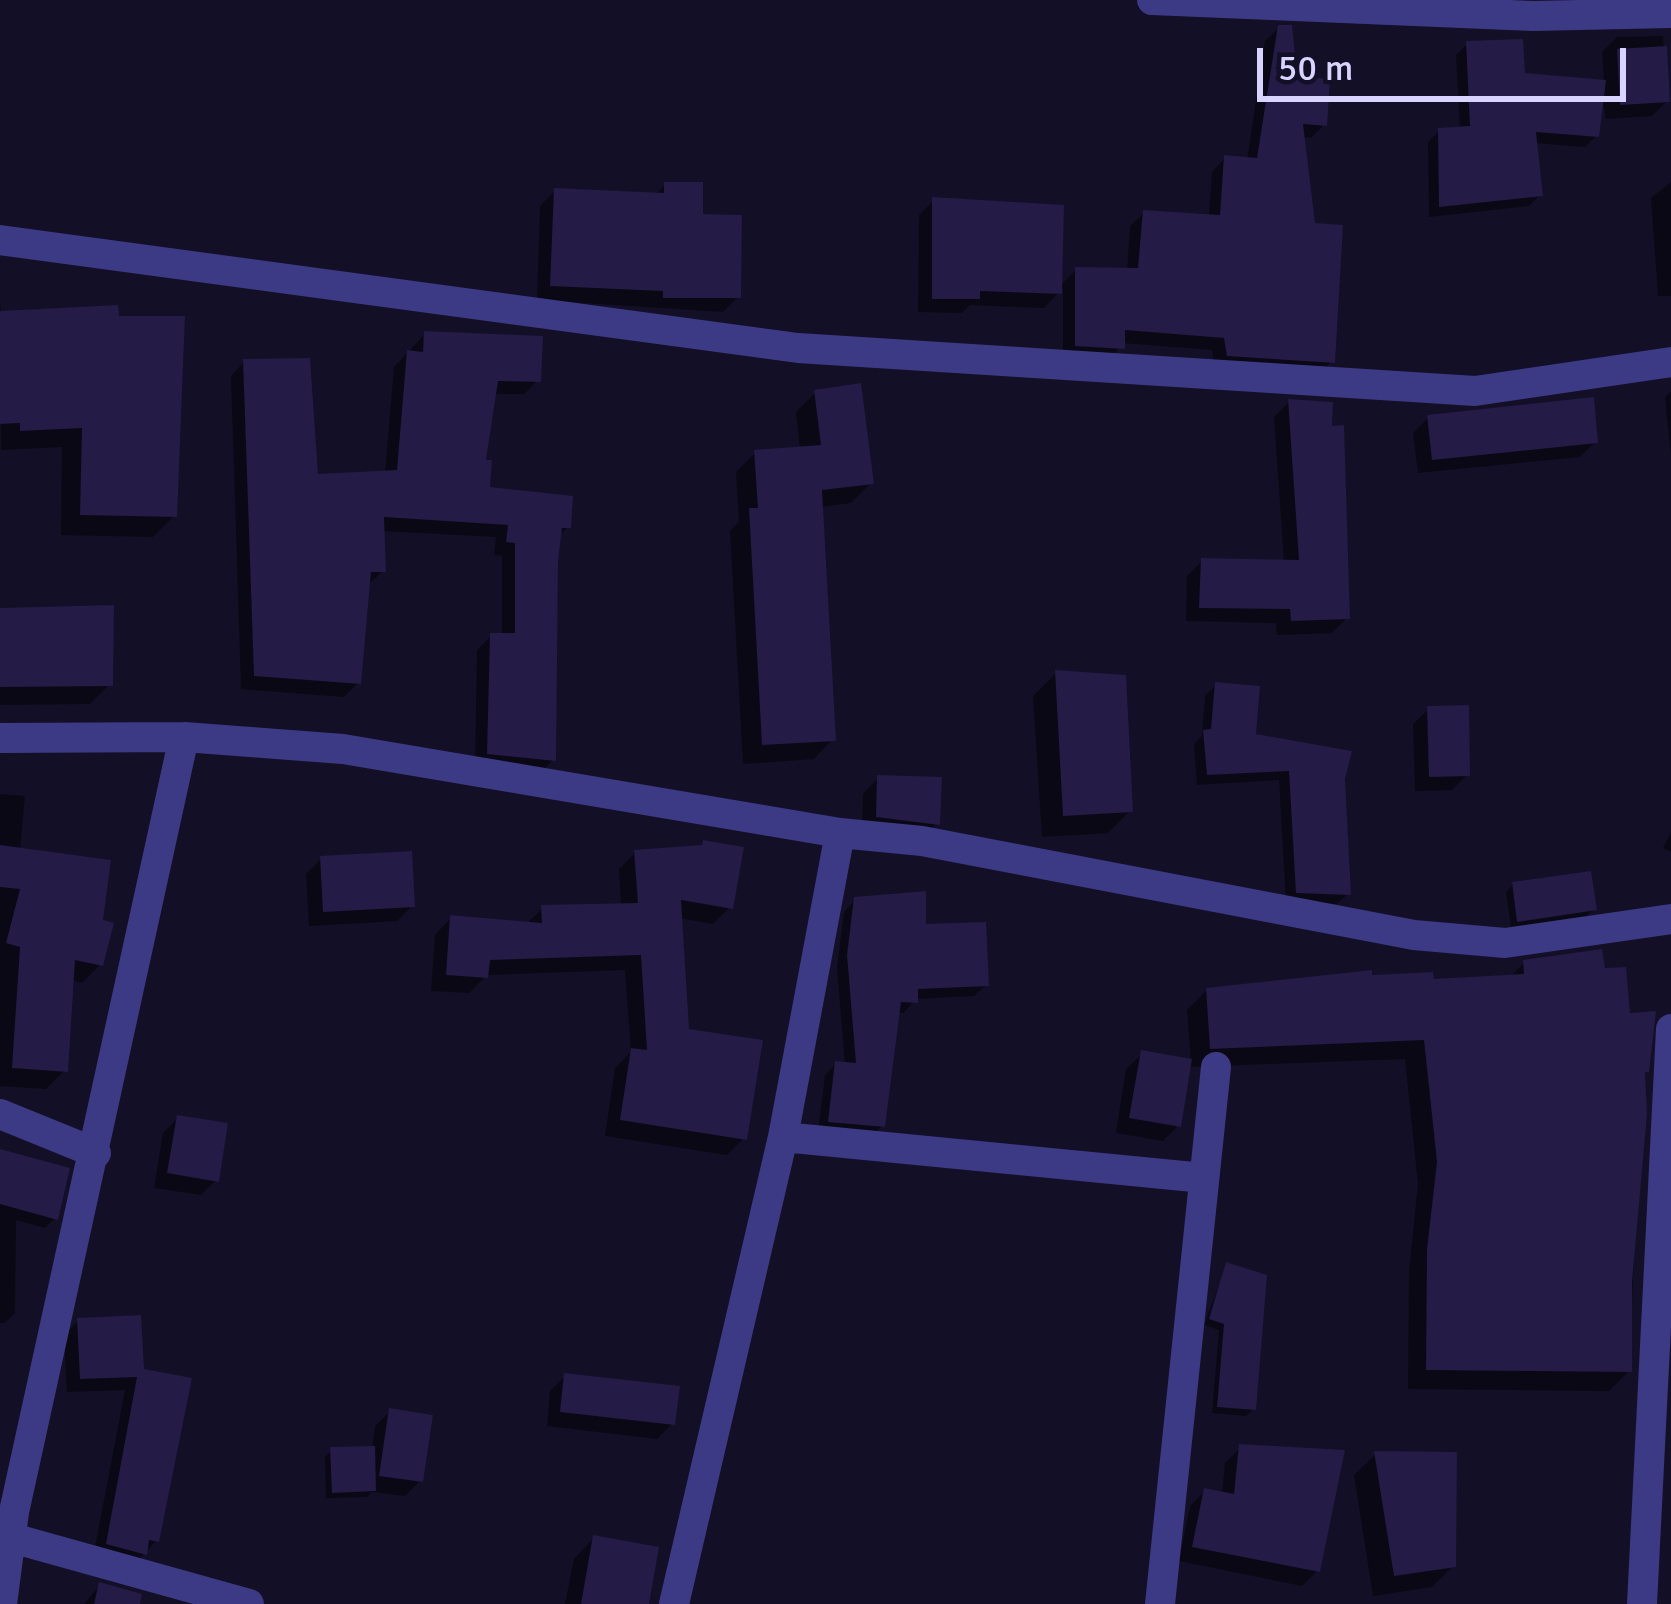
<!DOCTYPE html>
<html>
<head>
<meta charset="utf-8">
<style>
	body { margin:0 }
	#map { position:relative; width:1671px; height:1604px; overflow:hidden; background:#130f26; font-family:Signika,sans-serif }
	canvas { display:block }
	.scale { position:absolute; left:1257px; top:48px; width:369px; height:54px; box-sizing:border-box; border:6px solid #d9d4ff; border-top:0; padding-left:15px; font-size:36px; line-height:42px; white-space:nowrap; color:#d9d4ff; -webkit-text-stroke:9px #130f26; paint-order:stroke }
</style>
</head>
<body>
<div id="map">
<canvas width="1671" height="1604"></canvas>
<div class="scale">50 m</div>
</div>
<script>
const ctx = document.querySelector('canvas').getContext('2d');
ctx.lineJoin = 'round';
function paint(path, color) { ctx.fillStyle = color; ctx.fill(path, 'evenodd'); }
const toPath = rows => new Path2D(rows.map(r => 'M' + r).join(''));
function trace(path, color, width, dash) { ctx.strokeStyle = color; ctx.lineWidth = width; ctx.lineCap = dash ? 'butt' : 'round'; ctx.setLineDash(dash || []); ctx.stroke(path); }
const shadow = toPath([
	[1279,28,1295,79,1324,125,1311,138,1302,137,1332,361,1319,375,1214,368,1212,350,1122,343,1109,361,1063,358,1063,288,1044,308,970,305,962,313,918,312,919,215,934,200,1059,287,1076,270,1127,271,1130,226,1144,213,1209,217,1212,172,1225,158,1247,160,1265,41],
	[1663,36,1667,101,1652,116,1606,119,1601,94,1596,136,1585,147,1534,143,1540,195,1529,206,1429,217,1428,142,1439,131,1460,129,1456,55,1467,44,1522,75,1604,82,1602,52,1617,37],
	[1671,182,1671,296,1658,296,1651,198],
	[665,185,700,217,738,297,723,312,537,300,540,206,555,191,655,195],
	[0,300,1,314,116,319,174,516,153,537,61,535,62,447,1,450],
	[425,334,538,380,524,394,493,394,482,463,487,490,568,527,558,537,553,760,540,773,475,766,477,650,491,636,502,636,502,556,494,555,496,537,381,531,383,571,369,584,358,683,344,697,241,689,231,376,244,362,315,477,385,473,394,367],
	[1671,391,1671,456,1665,398],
	[815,393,871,483,851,503,820,507,833,739,814,759,743,764,730,531,739,522,736,472,755,453,800,449,796,412],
	[1289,402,1347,618,1332,633,1277,635,1276,623,1186,621,1187,576,1202,561,1284,562,1274,417],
	[1428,418,1595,442,1580,457,1418,473,1413,433],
	[0,611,110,684,90,704,0,705],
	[1056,673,1130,811,1108,833,1042,837,1033,696],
	[1216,685,1252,737,1343,771,1348,894,1337,904,1286,902,1279,780,1197,785,1194,744,1202,736,1205,696],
	[1429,709,1467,775,1452,790,1415,791,1413,724],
	[878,778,937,823,922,838,862,831,863,794],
	[0,794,25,796,20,850,100,923,100,965,82,983,71,980,65,1070,46,1089,0,1086],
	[1671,832,1671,852,1663,848],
	[704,843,730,907,713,924,679,918,686,1032,744,1138,727,1155,605,1136,615,1068,631,1052,625,970,487,975,469,993,431,991,435,935,451,918,526,924,543,908,621,906,619,869,635,853,698,848],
	[321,859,412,906,397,921,309,926,306,874],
	[1513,885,1593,909,1587,916,1511,927,1506,892],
	[855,900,923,927,986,985,974,996,915,999,904,1013,897,1013,882,1126,871,1137,818,1132,825,1075,836,1064,845,1065,837,968,844,912],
	[1524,963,1602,972,1627,1016,1642,1075,1629,1371,1609,1391,1408,1389,1409,1271,1418,1184,1405,1059,1188,1067,1179,1125,1163,1141,1116,1133,1126,1069,1142,1054,1191,1062,1187,1010,1207,990,1369,978,1431,982,1510,977],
	[178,1118,216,1180,201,1195,154,1188,163,1133],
	[0,1152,55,1218,45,1228,16,1220,15,1313,5,1323,0,1323],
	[1227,1265,1253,1409,1246,1416,1212,1413,1219,1330,1204,1325],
	[138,1318,156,1541,130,1568,93,1558,125,1390,67,1392,64,1335,78,1321],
	[565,1376,672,1424,657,1439,547,1426,550,1391],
	[391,1411,420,1481,405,1496,372,1492,367,1497,326,1498,325,1457,332,1450,372,1449,375,1426],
	[1240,1448,1317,1571,1302,1586,1179,1561,1190,1506,1205,1491,1222,1494,1225,1463],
	[1376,1454,1453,1566,1432,1587,1373,1596,1354,1475],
	[594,1538,649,1604,565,1604,574,1559],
	[99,1586,137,1604,84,1604]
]);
const building = toPath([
	[1278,25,1292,25,1297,76,1330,79,1327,126,1303,124,1315,223,1343,225,1335,363,1227,356,1224,338,1125,330,1125,349,1075,346,1075,267,1138,268,1143,210,1220,215,1224,155,1257,158],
	[1523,39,1525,73,1606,80,1599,137,1536,132,1543,196,1439,207,1438,128,1470,126,1466,41],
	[1667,46,1670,102,1620,105,1617,49],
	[664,182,703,182,703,214,742,215,741,298,663,298,663,291,550,286,554,188,664,193],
	[932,197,1064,205,1062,294,980,291,980,299,932,299],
	[118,305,119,316,185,316,177,517,80,515,82,428,20,431,20,423,0,424,0,311],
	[424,331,543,336,541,382,498,381,486,460,492,460,490,487,573,496,571,528,562,528,558,561,556,761,487,754,490,633,515,633,515,543,506,542,508,525,384,517,386,572,371,572,361,684,254,676,243,359,310,358,318,474,397,470,407,350,423,352],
	[861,383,874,484,822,490,836,741,762,745,749,508,758,508,754,450,821,445,814,390],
	[1594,397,1598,443,1432,460,1427,415],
	[1288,399,1333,402,1332,426,1344,425,1350,619,1291,621,1290,609,1199,608,1201,558,1299,560],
	[114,605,113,686,0,687,0,608],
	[1055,670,1126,675,1133,812,1063,816],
	[1215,682,1260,686,1256,734,1352,751,1345,779,1351,895,1296,893,1289,771,1207,775,1203,730,1211,729],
	[1469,705,1470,776,1429,777,1427,706],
	[877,775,942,777,940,825,876,817],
	[703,840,744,847,733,909,681,900,689,1029,763,1040,747,1140,620,1120,631,1048,647,1050,641,955,490,960,488,978,446,975,450,915,542,923,541,905,638,903,634,850,702,845],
	[0,845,111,860,103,920,114,923,103,966,75,960,68,1072,12,1068,20,947,6,943,20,889,0,887],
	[412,851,415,907,323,912,320,856],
	[1591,871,1597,910,1517,922,1512,882],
	[926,891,926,924,986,922,989,986,918,989,918,1003,901,1002,885,1127,828,1122,835,1061,856,1063,847,955,854,897],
	[1602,949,1605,968,1626,967,1630,1013,1656,1011,1649,1072,1645,1072,1647,1114,1632,1282,1632,1372,1426,1370,1427,1249,1437,1162,1424,1040,1210,1049,1206,988,1372,970,1372,975,1433,972,1434,979,1524,974,1523,960],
	[1141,1050,1192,1059,1181,1127,1129,1118],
	[177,1115,228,1123,219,1182,167,1173],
	[0,1149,70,1168,58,1220,0,1204],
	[1226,1262,1267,1275,1256,1410,1217,1407,1224,1324,1209,1319],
	[141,1315,144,1369,192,1378,159,1542,149,1540,147,1555,106,1544,137,1377,80,1379,77,1318],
	[564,1373,680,1386,675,1425,560,1412],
	[389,1408,433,1415,423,1482,379,1476],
	[1239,1444,1345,1450,1320,1572,1192,1547,1204,1488,1234,1494],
	[375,1446,376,1491,332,1493,330,1447],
	[1374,1451,1457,1452,1456,1567,1394,1576],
	[593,1535,659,1547,649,1604,581,1604],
	[99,1582,142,1594,140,1604,94,1604]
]);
const minor = toPath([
	[1152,0,1533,16,1671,13],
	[0,240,798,348,1475,391,1671,362],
	[0,738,184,737],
	[0,1114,96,1153],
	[783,1137,1204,1178],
	[12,1538,249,1604],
	[2,1604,14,1512,184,737,343,749,840,833,922,841,1414,935,1505,943,1671,919],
	[674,1604,783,1137,840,833],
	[1160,1604,1216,1067],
	[1642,1604,1671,1029]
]);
paint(shadow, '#0007');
paint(building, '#241b47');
trace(minor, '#3d3a85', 30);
</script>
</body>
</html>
